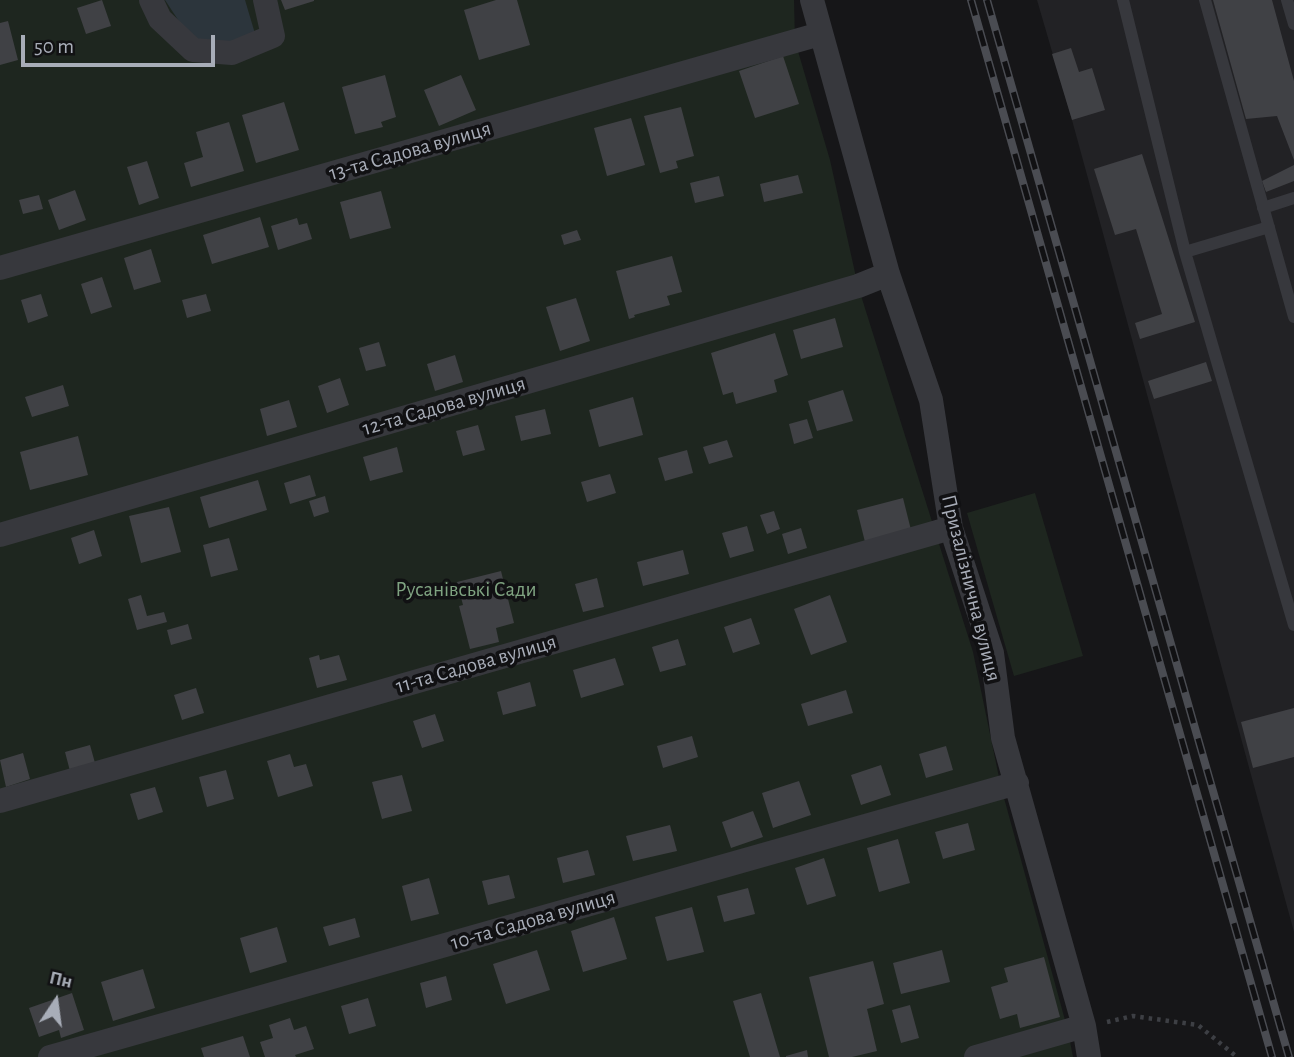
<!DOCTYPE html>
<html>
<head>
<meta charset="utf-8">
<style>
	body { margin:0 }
	#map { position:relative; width:1294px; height:1057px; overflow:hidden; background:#161618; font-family:"Alegreya Sans",sans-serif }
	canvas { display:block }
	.north { position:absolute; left:21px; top:966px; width:70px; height:70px; -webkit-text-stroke:5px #111113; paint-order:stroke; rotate:13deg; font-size:19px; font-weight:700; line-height:28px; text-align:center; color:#a8adb8 }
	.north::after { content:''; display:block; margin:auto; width:24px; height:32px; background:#a8adb8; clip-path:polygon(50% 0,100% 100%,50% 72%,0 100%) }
	.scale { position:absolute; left:21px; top:35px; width:194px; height:32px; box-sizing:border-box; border:4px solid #a8adb8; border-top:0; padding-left:9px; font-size:21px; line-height:24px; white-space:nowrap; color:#a8adb8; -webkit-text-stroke:5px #111113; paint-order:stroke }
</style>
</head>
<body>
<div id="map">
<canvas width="1294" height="1057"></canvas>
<div class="north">Пн</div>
<div class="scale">50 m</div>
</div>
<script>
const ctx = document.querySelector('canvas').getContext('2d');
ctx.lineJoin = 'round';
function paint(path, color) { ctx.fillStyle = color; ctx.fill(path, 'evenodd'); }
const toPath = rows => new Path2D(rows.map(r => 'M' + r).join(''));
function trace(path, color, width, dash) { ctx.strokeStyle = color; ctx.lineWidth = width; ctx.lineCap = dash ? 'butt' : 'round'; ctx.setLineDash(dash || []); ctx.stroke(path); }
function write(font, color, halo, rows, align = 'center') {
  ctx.font = font + ' "Alegreya Sans",sans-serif'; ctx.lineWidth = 7; ctx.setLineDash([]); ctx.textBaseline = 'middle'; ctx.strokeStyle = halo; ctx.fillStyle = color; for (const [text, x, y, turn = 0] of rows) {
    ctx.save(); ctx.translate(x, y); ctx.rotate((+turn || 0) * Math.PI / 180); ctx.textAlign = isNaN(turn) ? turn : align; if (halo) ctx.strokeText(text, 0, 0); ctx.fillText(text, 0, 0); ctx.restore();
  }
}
const built = toPath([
	[1037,0,1294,0,1294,932,1072,120]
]);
const green = toPath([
	[0,0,794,0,795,41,830,160,858,286,973,652,1001,787,1068,1031,1073,1057,0,1057],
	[1035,493,1083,656,1014,676,967,513]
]);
const water = toPath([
	[165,0,245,0,256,37,224,49,192,41]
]);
const building = toPath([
	[102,0,111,26,86,34,77,8],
	[281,0,314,0,314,1,285,10],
	[496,0,517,0,530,45,479,60,464,10],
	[1213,0,1272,0,1294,81,1294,160,1277,116,1246,119],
	[8,21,18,60,0,65,0,23],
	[1071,48,1079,72,1092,68,1105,110,1072,120,1052,54],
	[783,56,799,104,755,118,739,71],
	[385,75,396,117,381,122,383,127,355,134,342,87],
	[461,75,476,110,439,126,424,90],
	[284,102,299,150,256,163,242,115],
	[681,107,694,156,676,161,678,168,660,173,644,116],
	[631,118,645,165,607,176,594,128],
	[229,122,244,171,191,187,184,163,203,157,196,132],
	[1142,154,1195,322,1140,339,1135,323,1162,314,1136,229,1115,235,1094,169],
	[147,161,159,198,139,205,127,167],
	[1294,165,1294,181,1266,192,1262,181],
	[798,175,803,193,764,202,760,184],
	[719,176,724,196,695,203,690,183],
	[75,190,86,220,59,230,48,200],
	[381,191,391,228,350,239,340,202],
	[39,195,43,209,23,214,19,200],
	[260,217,269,247,212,264,203,235],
	[297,218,299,225,307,223,312,239,278,250,271,226],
	[577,230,581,240,564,245,561,235],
	[151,249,161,282,134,290,124,258],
	[672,256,682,292,667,296,670,305,634,315,635,317,629,319,616,271],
	[102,277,112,307,91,314,81,284],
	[41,294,48,316,28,323,21,300],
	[206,294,211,311,187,318,182,300],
	[576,298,590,341,560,351,546,307],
	[835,318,843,347,801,359,793,330],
	[775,333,788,375,774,380,777,392,736,404,733,392,723,395,711,353],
	[379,342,386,366,366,371,359,348],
	[455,355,463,382,435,391,427,364],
	[1206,362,1212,381,1154,399,1148,381],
	[340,378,349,405,327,413,318,386],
	[63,385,69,406,32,417,25,397],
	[843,390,853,421,817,431,808,401],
	[633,397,643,435,599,447,589,410],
	[289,400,297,427,267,436,260,409],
	[545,409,551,434,521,441,515,416],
	[807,419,813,438,794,444,789,424],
	[478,425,485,450,463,456,456,431],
	[78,436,88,475,30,490,20,452],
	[727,440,733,457,709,464,703,447],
	[397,447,403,472,370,481,363,457],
	[687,450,693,473,665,481,658,458],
	[610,474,616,493,587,502,581,482],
	[310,475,316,496,290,504,284,483],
	[258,480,267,510,209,528,200,497],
	[325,496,329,512,314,517,309,501],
	[903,498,911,530,865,542,857,510],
	[169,507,181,552,141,563,129,516],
	[774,511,780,529,767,534,760,515],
	[747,526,754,551,730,558,722,533],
	[801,528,807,548,788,554,782,534],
	[94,530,102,556,79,564,71,538],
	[229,538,238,570,211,577,203,545],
	[683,550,689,574,643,586,637,562],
	[501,571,514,623,496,628,499,642,470,649,459,606,463,605,457,582],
	[597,578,604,607,583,612,575,584],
	[141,595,147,616,164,612,167,622,137,630,128,599],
	[830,595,847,642,811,655,794,609],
	[751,618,760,644,733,653,724,627],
	[188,624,192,639,171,645,167,630],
	[678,639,686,665,660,672,652,647],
	[319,655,320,660,339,655,347,680,317,688,309,658],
	[615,658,624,685,581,698,573,670],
	[530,682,536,706,503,715,497,692],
	[196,688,204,713,182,720,174,695],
	[846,690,853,713,808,726,801,704],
	[1294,708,1294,757,1253,768,1241,722],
	[435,714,444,741,422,748,413,721],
	[692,736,698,757,663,768,657,746],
	[90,745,95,763,70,771,65,752],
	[946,746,953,770,926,778,919,754],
	[23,753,30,779,6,787,0,760],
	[290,754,294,767,306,764,313,786,278,797,267,761],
	[881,765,891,795,861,805,851,775],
	[226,770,234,799,207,807,199,777],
	[402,775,412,811,382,819,372,782],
	[799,781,811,815,773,828,762,793],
	[155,787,163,812,138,820,130,794],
	[753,811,763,837,731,848,722,822],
	[968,823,975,850,943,859,935,832],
	[670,825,677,851,633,861,626,836],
	[898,839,910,883,879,892,867,848],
	[588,850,595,875,563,883,557,858],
	[824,858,836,896,807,905,795,868],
	[509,875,515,898,488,905,482,881],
	[429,878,439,914,411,921,402,886],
	[748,888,755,914,724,922,717,896],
	[692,907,704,952,667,961,655,917],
	[614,917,627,959,583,972,571,931],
	[355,918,360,937,329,946,323,927],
	[277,927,287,962,250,973,240,938],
	[537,950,550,990,506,1004,493,964],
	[942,950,950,982,901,994,893,963],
	[1044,957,1060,1017,1020,1028,1017,1014,1000,1019,991,987,1008,982,1004,968],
	[873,961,884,1004,867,1009,877,1051,852,1057,829,1057,809,977],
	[143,969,155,1008,113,1021,101,982],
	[446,976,452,1000,426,1008,420,983],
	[72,993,84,1030,61,1038,59,1030,39,1037,29,1008],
	[761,993,780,1057,750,1057,733,1001],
	[368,998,376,1026,349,1034,341,1006],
	[910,1005,919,1038,901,1043,892,1010],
	[290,1018,294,1030,306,1026,314,1049,295,1055,296,1057,265,1057,260,1042,273,1038,269,1025],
	[243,1036,250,1057,204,1057,201,1048],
	[807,1050,808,1057,786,1057,786,1056]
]);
const path = toPath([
	[1107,1022,1133,1016,1198,1025,1237,1057]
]);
const lane = toPath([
	[1123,0,1185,252,1294,625],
	[1205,0,1294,317],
	[1287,0,1294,24],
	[1263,208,1294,198],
	[1185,252,1269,227]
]);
const street = toPath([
	[151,0,160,19,193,50,232,53,273,36,265,0],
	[812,0,888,274,931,400,951,528,992,653,1003,738,1084,1026,1089,1057],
	[0,268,820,34],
	[0,535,858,286,888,274],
	[0,801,951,528],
	[50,1057,1017,783],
	[976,1057,1084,1026]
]);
const rail = toPath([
	[971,0,1272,1057],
	[987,0,1289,1057]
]);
const streetNames = [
	["13-та Садова вулиця",410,151,-16],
	["12-та Садова вулиця",444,406,-16],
	["Призалізнична вулиця",971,588,76],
	["11-та Садова вулиця",476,664,-16],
	["10-та Садова вулиця",533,920,-16]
];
const parkNames = [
	["Русанівські Сади",466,590]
];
paint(built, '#222225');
paint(green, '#1e261f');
paint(water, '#2c353c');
paint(building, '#404145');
trace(path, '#3d3f44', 4.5, [3.5, 5]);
trace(lane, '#37383d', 12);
trace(street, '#37383d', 24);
trace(rail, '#4a4c52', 8);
trace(rail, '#111113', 5, [16]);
write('21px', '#a8adb8', '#111113', streetNames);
write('21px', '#7fa381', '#111113', parkNames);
</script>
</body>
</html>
